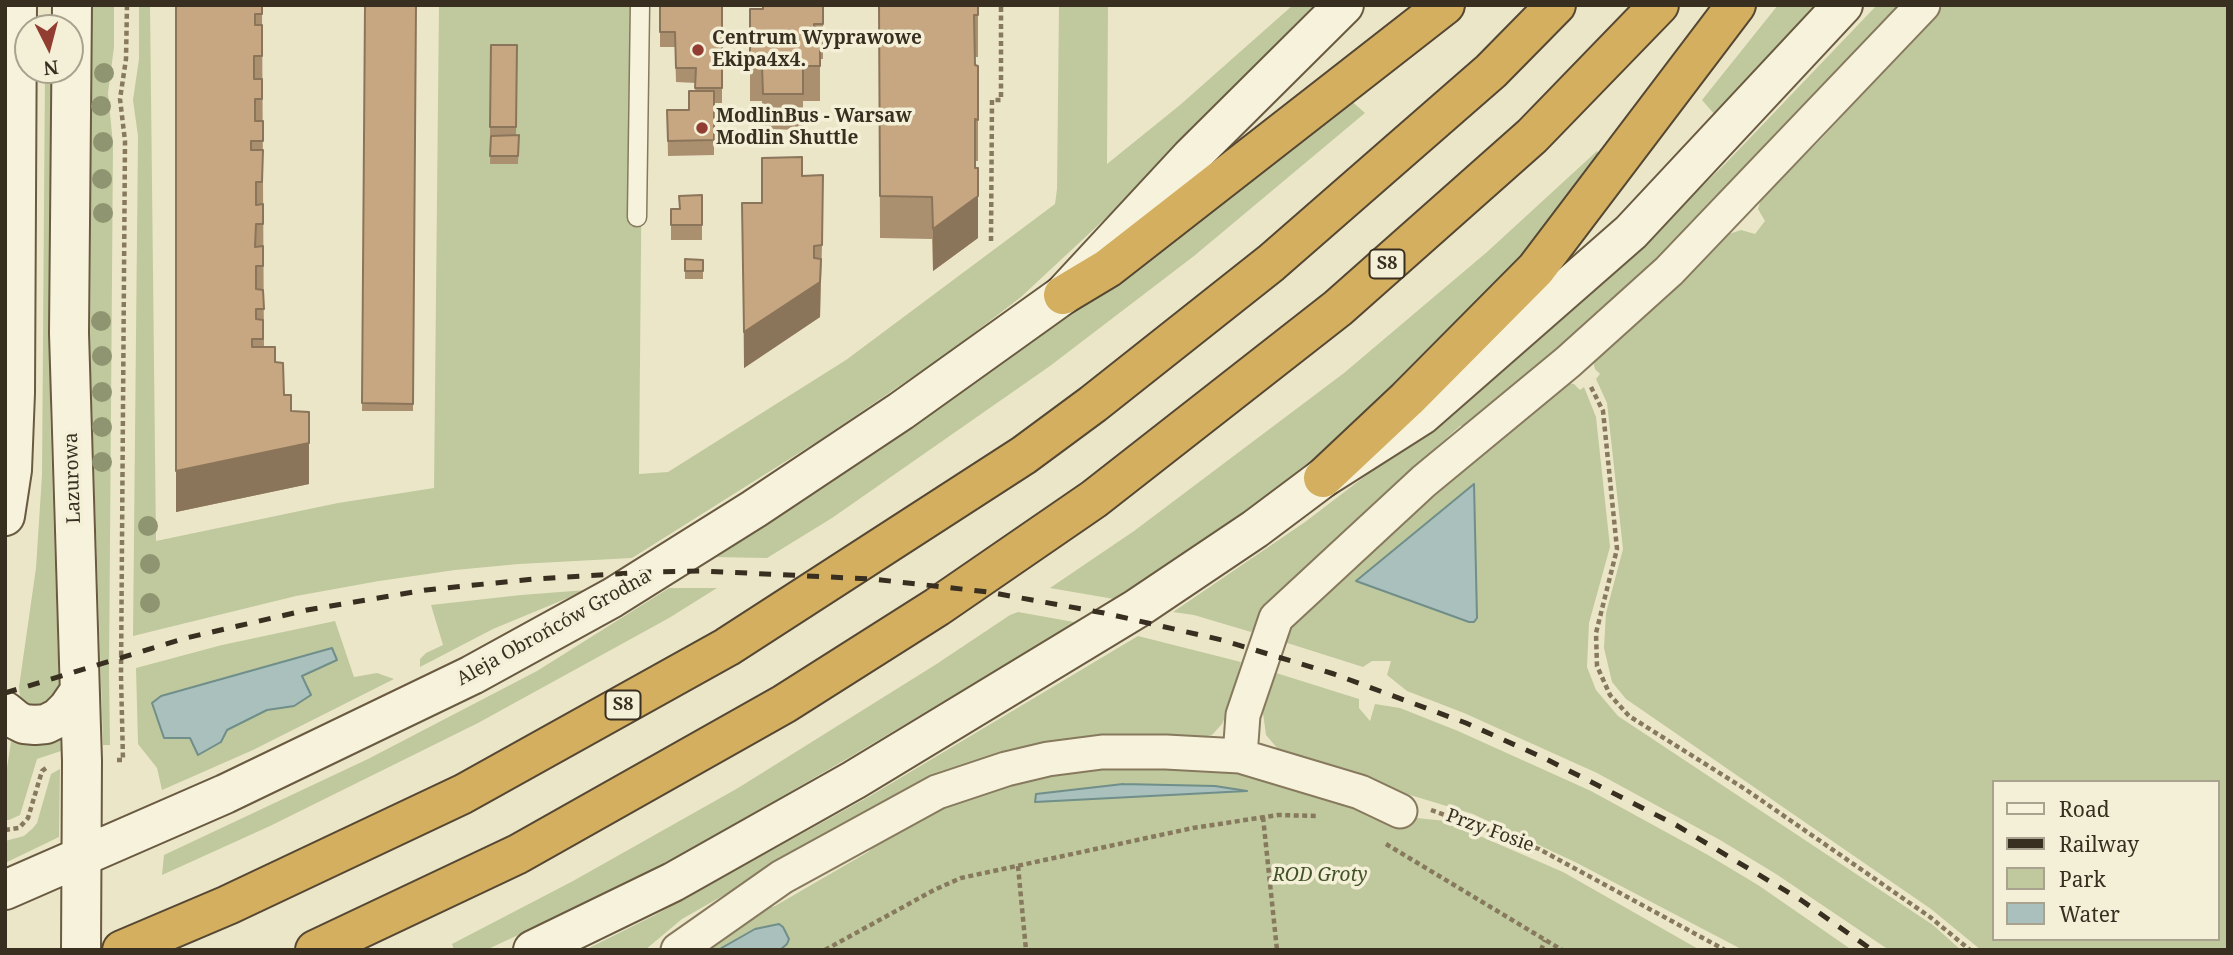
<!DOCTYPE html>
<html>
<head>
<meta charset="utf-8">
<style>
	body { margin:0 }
	#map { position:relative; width:2233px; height:955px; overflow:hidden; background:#ece6c8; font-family:"Noto Serif",serif }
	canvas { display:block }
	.frame { position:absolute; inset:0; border:7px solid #382f21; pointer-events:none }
	.legend { position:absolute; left:1992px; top:780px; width:228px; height:161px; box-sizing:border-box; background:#f4efd7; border:2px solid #a9a28e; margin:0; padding:9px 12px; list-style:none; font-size:21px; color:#382f21 }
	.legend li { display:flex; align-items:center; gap:14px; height:35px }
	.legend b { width:35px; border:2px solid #a9a28e }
	.north { position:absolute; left:14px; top:14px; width:70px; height:70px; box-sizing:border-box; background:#f4efd7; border:2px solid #a9a28e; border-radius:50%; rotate:174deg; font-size:19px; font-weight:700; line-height:28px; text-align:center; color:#382f21 }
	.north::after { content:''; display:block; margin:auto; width:24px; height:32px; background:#923d32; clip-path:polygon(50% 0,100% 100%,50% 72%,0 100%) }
</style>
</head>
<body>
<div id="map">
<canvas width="2233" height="955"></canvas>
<div class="frame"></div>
<ul class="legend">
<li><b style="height:9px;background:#f7f2db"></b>Road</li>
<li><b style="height:9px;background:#382f21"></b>Railway</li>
<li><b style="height:19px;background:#bfc99d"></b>Park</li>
<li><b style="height:19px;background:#a9c0bc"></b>Water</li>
</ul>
<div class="north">N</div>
</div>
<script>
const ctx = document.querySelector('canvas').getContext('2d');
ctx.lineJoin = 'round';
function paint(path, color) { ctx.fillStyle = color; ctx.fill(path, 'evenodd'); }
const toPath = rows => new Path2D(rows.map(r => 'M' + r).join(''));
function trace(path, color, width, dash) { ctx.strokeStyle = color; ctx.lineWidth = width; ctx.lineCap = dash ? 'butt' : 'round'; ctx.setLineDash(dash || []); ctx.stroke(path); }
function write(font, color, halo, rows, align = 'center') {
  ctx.font = font + ' "Noto Serif",serif'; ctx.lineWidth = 7; ctx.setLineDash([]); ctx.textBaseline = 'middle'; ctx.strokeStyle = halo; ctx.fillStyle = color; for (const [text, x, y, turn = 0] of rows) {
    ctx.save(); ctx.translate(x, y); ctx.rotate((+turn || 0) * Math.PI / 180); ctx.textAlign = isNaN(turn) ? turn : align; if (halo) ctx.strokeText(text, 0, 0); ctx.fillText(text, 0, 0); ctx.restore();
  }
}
const green = toPath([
	[92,5,114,5,114,47,108,93,113,144,109,674,110,745,103,745,90,345],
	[139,5,150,5,156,541,338,503,434,488,439,5,632,5,642,133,639,474,668,472,846,360,1055,204,1057,189,1059,5,1108,5,1107,164,1180,105,1293,5,1323,5,1210,121,1021,297,948,353,818,441,632,558,519,564,455,570,379,581,296,596,133,636,138,136,133,100,139,59],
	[1778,5,1818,5,1715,115,1702,100],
	[1877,5,1906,5,1605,314,1473,423,1460,426,1366,510,1360,525,1272,607,1251,632,1194,615,1173,612,1305,522,1385,461,1641,246,1725,164],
	[1944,5,2228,5,2228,950,1981,950,1931,909,1626,699,1612,682,1604,648,1606,613,1623,549,1607,403,1596,379,1600,374,1595,369,1593,361,1678,284,1729,234,1741,230,1755,234,1765,221,1758,209,1761,199,1823,137],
	[1993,782,2217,782,2217,939,1993,939],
	[45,70,52,70,50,412,59,688,58,695,39,709,22,701,20,696,19,687,36,568,42,475],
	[1348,98,1365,113,1194,256,1050,366,832,518,767,558,711,557,879,451,960,392],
	[1597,151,1601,155,1507,277,1398,391,1309,464,1216,532,1114,599,1050,588,1134,531,1344,373,1487,252],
	[1567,383,1574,384,1580,390,1584,387,1596,417,1610,547,1589,623,1587,667,1596,690,1618,716,1933,925,1961,950,1889,950,1776,874,1720,840,1597,773,1464,713,1407,691,1387,675,1391,661,1372,661,1363,667,1281,641,1297,621,1343,576,1561,386],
	[669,588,717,588,669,618,478,723,270,826,162,875,164,855,368,759,537,671],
	[587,590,493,629,420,667,420,659,426,653,443,645,431,605,521,595],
	[1018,612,1074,622,1070,626,850,757,702,843,602,896,486,950,454,950,452,944,573,881,738,788,935,665,1010,615],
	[335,621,354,677,377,673,394,679,253,750,162,790,157,768,138,744,136,668,222,645],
	[1138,636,1241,662,1229,709,1222,724,1212,735,1196,739,908,790,682,919,645,950,585,950,655,915,870,796],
	[1273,672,1359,699,1359,708,1370,721,1375,704,1400,708,1458,731,1591,791,1708,855,1758,885,1852,950,1743,950,1577,863,1473,814,1291,759,1278,749,1266,735,1263,713],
	[12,735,57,738,60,739,61,751,37,759,20,815,9,820,5,820,5,781],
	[1106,764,1212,766,1364,804,1408,826,1417,818,1445,821,1563,872,1700,950,780,950,784,948,755,929,718,950,694,950,742,915,775,906,868,852,890,832,974,792],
	[60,769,59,837,5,863,5,841,24,836,33,828,37,823,51,774]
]);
const water = toPath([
	[1474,484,1477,618,1474,622,1469,622,1356,581,1474,484],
	[332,648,337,660,302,676,311,695,294,706,267,710,227,730,221,742,198,755,190,738,164,738,152,703,161,696,332,648],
	[1123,784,1215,786,1247,791,1035,802,1036,794,1123,784],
	[779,924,783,927,789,939,787,944,780,950,718,950,755,929,779,924]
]);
const path = toPath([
	[991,241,992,100,1001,100,1001,5],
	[1591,387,1603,411,1617,549,1596,633,1597,666,1610,695,1629,716,1745,789,1930,917,1970,950],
	[117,760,123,760,121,676,125,141,120,99,126,59,127,5],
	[1431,810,1539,849,1725,950],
	[1263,817,1277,950],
	[5,830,19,828,28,818,42,771,46,768],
	[1386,844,1562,950],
	[1018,866,1026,950],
	[825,950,934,890,961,878,1193,828,1278,815,1317,816],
	[1541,950,1545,940]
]);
const lane = toPath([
	[637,217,640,5]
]);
const street = toPath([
	[1240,756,1243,715,1276,618,1424,481,1568,362,1669,271,1923,5],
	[678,950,782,877,937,792,1006,769,1048,759,1102,752,1166,752,1240,756,1360,792,1400,811]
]);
const secondary = toPath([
	[72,5,69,333,82,761,81,950],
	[5,516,12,470,15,393,17,5],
	[5,711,16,720,24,724,35,725,46,724,58,718,68,708,79,692],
	[5,890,225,794,472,675,612,598,754,509,901,411,1063,295,1191,157,1344,5],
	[533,950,673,882,854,780,1136,609,1255,529,1323,478,1422,415,1631,232,1843,5]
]);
const highway = toPath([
	[1063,295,1108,268,1445,5],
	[1323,478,1407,399,1536,269,1736,5],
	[122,950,228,905,463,794,727,647,1024,455,1093,404,1271,263,1491,71,1556,5],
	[315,950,518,854,784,704,937,607,1094,499,1338,308,1532,136,1659,5]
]);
const rail = toPath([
	[5,693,186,638,307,610,426,590,534,579,647,572,703,571,872,579,988,592,1104,613,1222,640,1334,674,1466,723,1544,758,1676,825,1801,900,1872,950]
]);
const trees = [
	[104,73],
	[101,106],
	[103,142],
	[102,179],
	[103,213],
	[101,321],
	[102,356],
	[102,392],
	[102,427],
	[102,462],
	[148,526],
	[150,564],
	[150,603]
];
const wall = toPath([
	[176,5,262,5,264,347,275,362,284,395,291,411,309,484,176,512],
	[365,5,416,5,413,411,362,411],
	[660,5,722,5,722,103,714,103,714,155,668,156,667,110,689,110,695,91,696,83,676,82,675,47,660,47],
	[823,5,823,59,820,59,820,101,803,101,803,130,763,129,762,101,750,101,750,9],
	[879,5,978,5,978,57,975,57,975,65,978,66,978,161,975,161,978,238,933,271,932,239,880,238],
	[491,45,517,45,516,135,490,135],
	[519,135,518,164,490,164,491,136],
	[802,176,823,210,820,317,744,368,742,203,762,203],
	[702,195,702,240,671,240,671,209,679,209],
	[685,259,703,260,703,279,685,279]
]);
const shadedWall = toPath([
	[978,196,978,238,933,271,933,229],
	[821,259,820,317,744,368,744,332],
	[309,443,309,484,176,512,176,471]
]);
const building = toPath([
	[176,5,262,5,262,14,255,14,255,25,262,25,262,56,254,56,254,79,262,79,262,99,255,99,255,121,263,121,263,141,251,141,251,150,263,150,262,182,256,182,256,205,263,204,263,224,256,224,255,247,263,246,263,266,256,266,256,289,263,290,264,309,256,309,256,319,263,320,263,339,252,339,252,347,275,347,275,362,283,363,284,395,291,395,291,411,309,412,309,443,176,471,176,5],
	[365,5,416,5,413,404,362,403,365,5],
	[660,5,722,5,722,88,695,88,696,68,676,68,675,32,660,32,660,5],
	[763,5,823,5,823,24,814,24,814,38,820,37,820,66,803,66,803,94,763,94,762,66,750,66,750,9,763,9,763,5],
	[879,5,978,5,978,15,974,15,975,65,978,66,978,120,975,119,975,168,978,168,978,196,933,229,932,197,880,196,879,5],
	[491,45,517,45,516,127,490,127,491,45],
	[689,91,714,91,714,140,668,141,667,110,689,110,689,91],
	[519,135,518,156,490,156,491,136,519,135],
	[802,157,802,176,823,175,822,245,814,246,814,258,821,259,820,282,744,332,742,203,762,203,762,158,802,157],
	[702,195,702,225,671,225,671,209,680,209,679,196,702,195],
	[685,259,703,260,703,271,685,271,685,259]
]);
const markers = [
	[698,50,7,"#923d32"],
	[702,128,7,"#923d32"]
];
const shields = [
	[1387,264,35],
	[623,705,35]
];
const shieldNames = [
	["S8",1387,264],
	["S8",623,705]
];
const poiNames = [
	["Centrum Wyprawowe",712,39],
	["Ekipa4x4.",712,61],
	["ModlinBus - Warsaw",716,117],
	["Modlin Shuttle",716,139]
];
const streetNames = [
	["Lazurowa",73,478,-92],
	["Aleja Obrońców Grodna",554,628,-29],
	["Przy Fosie",1490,831,20]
];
const parkNames = [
	["ROD Groty",1320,876]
];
paint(green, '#bfc99d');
paint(water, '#a9c0bc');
trace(water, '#708e8a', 2);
trace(lane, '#87795e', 21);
trace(street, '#87795e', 37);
trace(secondary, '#695a41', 42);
trace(highway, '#554732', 42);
trace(path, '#87795e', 4.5, [5, 3.5]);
trace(lane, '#f7f2db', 18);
trace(street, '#f7f2db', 33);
trace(secondary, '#f7f2db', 38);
trace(highway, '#d4af60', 38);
trace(rail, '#382f21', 5, [12, 12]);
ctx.fillStyle = '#8f9571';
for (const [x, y] of trees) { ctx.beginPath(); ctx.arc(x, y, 10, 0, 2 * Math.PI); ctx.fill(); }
paint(wall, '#ab906f');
paint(shadedWall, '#8b755a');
paint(building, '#c7a781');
trace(building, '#8b755a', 2);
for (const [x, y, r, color] of markers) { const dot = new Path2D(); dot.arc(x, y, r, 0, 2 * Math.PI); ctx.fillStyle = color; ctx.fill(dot); trace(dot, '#f4efd7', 2.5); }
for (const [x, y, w] of shields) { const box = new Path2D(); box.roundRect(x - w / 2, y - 14.5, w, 29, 5); ctx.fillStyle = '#f4efd7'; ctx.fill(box); trace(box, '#382f21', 2); }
write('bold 18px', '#382f21', null, shieldNames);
write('bold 19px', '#382f21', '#f4efd7', poiNames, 'left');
write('19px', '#382f21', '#f4efd7', streetNames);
write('italic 19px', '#435329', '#f4efd7', parkNames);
</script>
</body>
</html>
